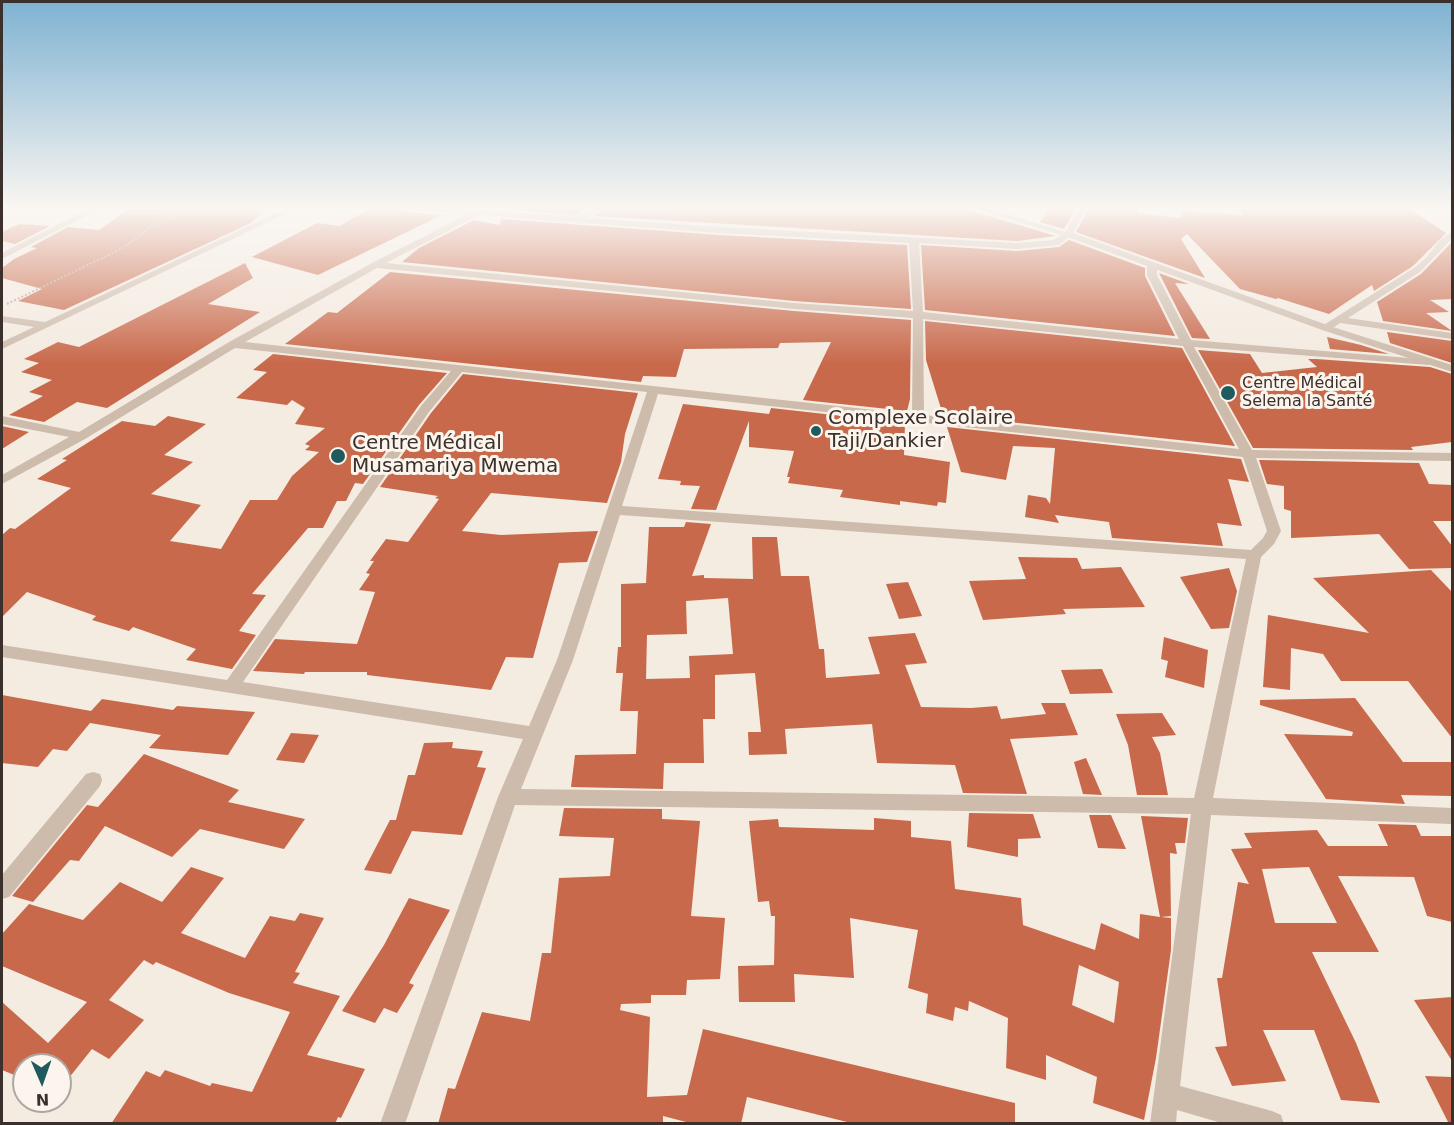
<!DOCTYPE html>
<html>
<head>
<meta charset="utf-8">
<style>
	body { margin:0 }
	#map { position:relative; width:1454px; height:1125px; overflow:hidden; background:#f4ebe1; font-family:"DejaVu Sans",sans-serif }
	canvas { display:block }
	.frame { position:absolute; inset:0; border:3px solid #3b302b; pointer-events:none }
	.north { position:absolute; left:12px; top:1053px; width:60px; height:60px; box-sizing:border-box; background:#fbf5ee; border:2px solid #aea6a0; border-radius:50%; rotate:178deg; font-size:16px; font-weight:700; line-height:24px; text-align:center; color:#3b302b }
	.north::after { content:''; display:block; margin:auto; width:21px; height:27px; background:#1f5a5e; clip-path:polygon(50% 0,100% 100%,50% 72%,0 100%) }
</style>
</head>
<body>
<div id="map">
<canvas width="1454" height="1125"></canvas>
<div class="frame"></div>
<div class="north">N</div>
</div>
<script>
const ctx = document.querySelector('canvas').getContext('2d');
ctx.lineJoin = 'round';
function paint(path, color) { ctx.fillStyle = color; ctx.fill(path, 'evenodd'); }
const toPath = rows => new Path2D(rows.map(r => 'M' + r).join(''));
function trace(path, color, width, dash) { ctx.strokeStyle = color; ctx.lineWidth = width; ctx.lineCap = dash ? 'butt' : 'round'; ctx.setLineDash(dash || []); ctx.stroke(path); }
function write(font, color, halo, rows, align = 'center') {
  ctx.font = font + ' "DejaVu Sans",sans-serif'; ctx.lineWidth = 6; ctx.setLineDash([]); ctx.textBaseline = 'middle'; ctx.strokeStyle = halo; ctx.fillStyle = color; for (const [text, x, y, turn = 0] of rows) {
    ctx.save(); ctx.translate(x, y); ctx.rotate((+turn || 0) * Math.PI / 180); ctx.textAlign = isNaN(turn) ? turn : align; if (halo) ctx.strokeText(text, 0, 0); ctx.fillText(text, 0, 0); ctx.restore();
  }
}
const building = toPath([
	[169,207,268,207,251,223,64,310,18,301,42,289,2,278,2,268,14,259,37,248,31,247,68,227,99,230,129,209,165,209],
	[373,207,390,207,411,212,442,215,318,275,252,257,317,223,339,226],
	[502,207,589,207,577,215,502,209],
	[605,207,958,207,1056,236,1017,241,594,216],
	[1050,207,1077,207,1064,229,1040,222],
	[1090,207,1137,207,1138,213,1180,218,1183,211,1244,215,1238,207,1407,207,1446,233,1413,266,1374,291,1372,285,1329,314,1278,298,1276,299,1240,289,1187,234,1181,239,1205,278,1076,232],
	[501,219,719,235,907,245,911,309,794,301,402,262,419,248,474,220,500,225],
	[19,224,50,226,15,244,2,241,2,232],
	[1069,240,1145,268,1145,276,1175,336,925,310,921,245,1017,251,1059,247],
	[1452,242,1452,299,1430,300,1449,312,1426,313,1452,331,1383,321,1377,302,1421,274],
	[245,263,253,278,208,304,260,312,107,408,77,402,44,422,9,415,43,396,29,392,52,380,21,372,39,363,24,359,58,342,79,347],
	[390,272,794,311,911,320,910,399,907,411,803,400,831,342,780,343,778,348,684,349,676,377,643,376,641,382,285,344,328,312,337,313],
	[1159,273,1189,284,1175,283,1210,339,1192,338],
	[925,321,1182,348,1235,446,943,415,926,360],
	[1387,332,1452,341,1452,363,1390,343],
	[1327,337,1361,345,1389,354,1330,349],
	[1198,350,1250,354,1262,373,1317,367,1308,359,1316,359,1430,367,1452,374,1452,442,1411,447,1413,450,1253,448],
	[273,354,447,373,419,405,363,484,355,483,346,501,337,501,323,528,308,528,252,594,266,595,239,631,256,635,232,669,186,660,196,649,133,627,129,631,92,620,96,616,27,592,2,617,2,535,10,528,15,529,71,488,37,479,67,460,62,459,122,421,155,426,168,416,206,424,164,455,193,462,151,494,201,505,170,541,221,549,250,500,277,500,292,476,319,452,305,450,310,446,305,444,325,428,295,424,305,408,292,400,287,405,236,398,267,372,253,370],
	[463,374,638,393,625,434,621,462,607,503,491,493,462,531,501,535,598,531,587,562,559,563,533,658,506,657,491,690,367,675,367,672,305,672,304,674,253,671,275,639,357,644,375,592,359,590,370,574,366,573,374,561,370,561,386,539,408,542,439,499,435,498,438,496,380,487,431,413],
	[683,404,769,414,771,408,905,423,904,455,950,462,946,503,938,502,937,506,900,501,900,505,840,497,843,490,788,483,790,477,787,477,794,451,749,447,749,421,716,510,691,509,700,486,680,485,681,481,658,479],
	[2,426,29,432,2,449],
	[947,427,1241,459,1249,482,1228,479,1242,526,1217,523,1223,546,1112,538,1109,522,1055,515,1059,523,1025,517,1028,495,1046,498,1050,504,1055,448,1013,446,1006,480,961,472],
	[1259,460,1419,463,1429,484,1452,485,1452,521,1433,521,1452,546,1452,568,1409,569,1379,534,1291,538,1291,511,1284,509,1284,486,1267,484],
	[686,522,711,524,692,576,704,575,704,578,753,579,752,537,777,537,781,576,809,576,819,649,824,649,826,678,880,674,868,637,915,633,927,663,905,665,921,707,971,708,997,706,1001,719,1046,714,1041,703,1065,703,1078,735,1010,739,1027,794,963,793,955,765,877,763,872,724,785,729,787,754,749,755,748,732,761,732,755,673,715,675,715,719,703,719,704,763,664,763,663,789,571,787,575,755,636,754,638,711,620,711,623,673,616,673,618,647,621,647,621,584,646,583,649,527,684,527],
	[728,598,733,654,689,656,690,678,646,679,647,635,687,634,686,601],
	[1018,557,1077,558,1082,569,1121,567,1145,607,1063,609,1066,614,983,620,969,581,1026,579],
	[1229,568,1237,591,1229,628,1211,629,1180,577],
	[1431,570,1452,592,1452,738,1408,681,1341,681,1323,654,1291,648,1290,690,1263,687,1268,615,1369,633,1313,578],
	[908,582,922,616,899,619,886,584],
	[1164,637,1208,650,1204,688,1165,677,1168,661,1161,659],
	[1102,669,1113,693,1070,694,1061,670],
	[2,695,91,711,102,699,173,710,177,706,255,712,228,755,149,748,161,735,90,723,67,751,53,749,38,767,2,763],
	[1355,698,1403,762,1452,762,1452,796,1401,795,1405,804,1326,799,1284,734,1352,736,1353,732,1260,705,1260,700],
	[1162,713,1176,735,1152,737,1160,753,1168,795,1137,795,1128,745,1116,714],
	[291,733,319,735,304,763,276,760],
	[453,742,452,748,483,751,477,767,486,768,462,835,412,831,391,874,364,870,390,820,396,820,408,775,415,775,424,743],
	[144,754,239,790,228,802,305,819,284,849,200,829,172,857,105,826,79,861,70,860,33,902,12,896,87,805,98,807],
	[1086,758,1102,795,1083,794,1074,762],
	[564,808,662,809,662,819,700,821,691,916,725,918,720,979,687,980,686,995,651,995,651,1003,621,1004,620,1010,650,1017,647,1097,687,1095,703,1029,1015,1103,1015,1124,855,1124,747,1097,741,1124,694,1124,663,1116,663,1124,438,1124,448,1088,455,1089,482,1012,530,1021,542,953,551,953,559,878,610,876,614,838,559,836],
	[969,813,1033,814,1041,838,1018,839,1018,857,967,847],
	[1089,815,1111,815,1126,849,1098,848],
	[1141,816,1188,818,1185,843,1175,843,1177,854,1170,853,1171,916,1161,917,1171,918,1171,950,1156,1058,1144,1120,1093,1103,1097,1077,1046,1055,1046,1080,1006,1068,1008,1018,969,1001,968,1011,955,1007,953,1021,926,1013,928,994,908,988,918,930,850,918,854,978,794,974,795,1002,739,1002,738,966,774,965,775,916,771,916,769,901,758,902,749,821,778,819,779,827,874,830,874,818,911,821,911,837,951,841,955,889,1021,898,1023,925,1095,950,1101,923,1139,939,1140,914,1160,917],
	[1079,965,1119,982,1114,1023,1072,1005],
	[1378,824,1416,825,1421,836,1452,836,1452,922,1427,916,1414,877,1338,876,1379,952,1312,952,1356,1043,1380,1103,1341,1100,1314,1030,1263,1030,1286,1081,1232,1086,1215,1047,1227,1046,1217,978,1222,978,1238,882,1249,884,1231,849,1252,848,1244,833,1317,830,1328,846,1388,846],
	[1309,867,1337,923,1275,923,1262,869],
	[191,867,224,878,181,933,245,958,270,916,295,921,300,913,324,918,295,972,300,973,293,983,340,996,307,1055,365,1069,341,1118,338,1117,335,1124,111,1124,146,1071,160,1077,165,1070,210,1086,212,1083,252,1092,290,1012,229,993,156,962,153,965,144,960,109,1000,144,1020,109,1059,92,1049,60,1089,60,1065,24,1065,24,1079,2,1070,2,1002,48,1043,87,1002,2,966,2,934,29,904,83,920,120,882,162,902],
	[409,898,450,910,409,983,414,985,397,1013,384,1008,375,1023,342,1011,384,945],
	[1452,997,1452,1061,1414,1000],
	[1425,1076,1452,1077,1452,1124,1449,1124]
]);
const path = toPath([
	[7,304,123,248,152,226,191,207]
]);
const service = toPath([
	[93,772,100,774,102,780,100,786,9,897,2,899,2,875,86,774,93,772]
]);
const minor = toPath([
	[92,207,103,207,2,259,2,253,92,207],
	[289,207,300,207,2,349,2,342,34,327,2,322,2,316,45,322,289,207],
	[407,207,445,207,578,217,593,207,603,207,588,218,719,227,1017,243,1054,240,1061,235,970,207,983,207,1072,234,1059,245,1017,249,919,243,923,312,1179,339,1147,275,1147,266,1152,263,1157,266,1157,275,1191,340,1433,360,1435,362,1429,365,1194,347,1252,450,1452,453,1452,461,1256,458,1281,531,1274,544,1261,557,1213,798,1452,808,1452,824,1211,815,1180,1086,1272,1111,1281,1115,1284,1124,1225,1124,1177,1110,1176,1124,1150,1124,1191,814,515,805,405,1124,380,1124,498,797,523,739,2,657,2,645,227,680,421,406,451,371,235,348,85,439,2,484,2,475,69,437,2,424,2,416,79,432,229,342,372,263,468,214,411,210,407,207],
	[479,215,719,233,909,243,913,311,794,303,386,263,479,215],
	[377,268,794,309,913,318,912,414,245,342,377,268],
	[923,319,1183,346,1239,449,924,415,923,319],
	[462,372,647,392,557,660,529,726,243,682,429,412,462,372],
	[658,394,1243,457,1267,531,1263,538,1251,550,622,506,658,394],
	[620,515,1246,559,1194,798,521,789,573,660,620,515],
	[1452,232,1452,239,1420,272,1348,318,1452,333,1452,339,1340,323,1330,330,1322,330,1322,326,1414,268,1426,258,1441,239,1452,232]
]);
const tertiary = toPath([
	[1080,207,1088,207,1073,233,1330,326,1452,365,1452,372,1322,330,1065,236,1064,234,1080,207]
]);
const markers = [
	[1228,393,8,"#1f5a5e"],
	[816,431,6,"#1f5a5e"],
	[338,456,8,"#1f5a5e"]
];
const farPoinames = [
	["Centre Médical",1242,384],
	["Selema la Santé",1242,402]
];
const poiNames = [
	["Complexe Scolaire",828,419],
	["Taji/Dankier",828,442],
	["Centre Médical",352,444],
	["Musamariya Mwema",352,467]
];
paint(building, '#c8694b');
trace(path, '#b9a596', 2, [2, 2]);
paint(service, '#cdbbac');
paint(minor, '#cdbbac');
paint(tertiary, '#cdbbac');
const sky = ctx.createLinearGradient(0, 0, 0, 364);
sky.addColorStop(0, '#7eb2d2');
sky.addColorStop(0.57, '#faf6f2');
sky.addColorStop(1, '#faf6f200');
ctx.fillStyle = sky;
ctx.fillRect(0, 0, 1454, 364);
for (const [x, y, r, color] of markers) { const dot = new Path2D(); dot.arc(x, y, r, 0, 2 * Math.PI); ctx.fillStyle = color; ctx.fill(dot); trace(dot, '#fbf5ee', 2); }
write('16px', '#3b302b', '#fbf5ee', farPoinames, 'left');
write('20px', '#3b302b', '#fbf5ee', poiNames, 'left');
</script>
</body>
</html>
